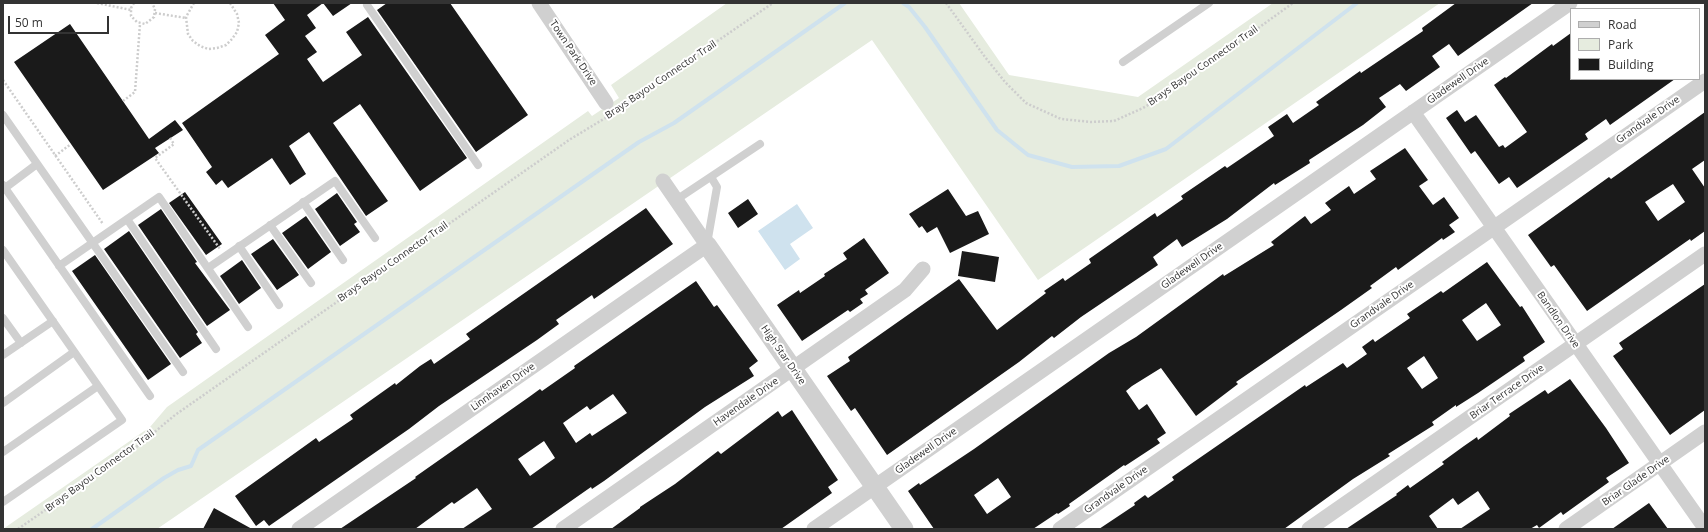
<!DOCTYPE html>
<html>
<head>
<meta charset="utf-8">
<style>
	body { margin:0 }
	#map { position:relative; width:1708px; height:532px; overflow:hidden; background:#fff; font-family:"Open Sans",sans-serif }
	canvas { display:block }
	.frame { position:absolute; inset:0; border:4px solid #333; pointer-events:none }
	.legend { position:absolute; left:1570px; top:8px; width:130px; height:72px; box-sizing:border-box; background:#fff; border:1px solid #adadad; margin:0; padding:5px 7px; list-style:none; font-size:12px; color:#333 }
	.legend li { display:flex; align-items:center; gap:8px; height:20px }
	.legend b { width:20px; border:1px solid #adadad }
	.scale { position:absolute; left:8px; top:16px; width:101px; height:18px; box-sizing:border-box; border:2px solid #333; border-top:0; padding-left:5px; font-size:12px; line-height:14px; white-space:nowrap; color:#333; -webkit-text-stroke:3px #fff; paint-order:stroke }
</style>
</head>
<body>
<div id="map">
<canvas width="1708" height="532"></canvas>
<div class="frame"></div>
<ul class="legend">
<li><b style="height:5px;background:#d0d0d0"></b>Road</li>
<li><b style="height:11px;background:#e6ecdf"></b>Park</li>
<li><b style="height:11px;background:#1a1a1a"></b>Building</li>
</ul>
<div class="scale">50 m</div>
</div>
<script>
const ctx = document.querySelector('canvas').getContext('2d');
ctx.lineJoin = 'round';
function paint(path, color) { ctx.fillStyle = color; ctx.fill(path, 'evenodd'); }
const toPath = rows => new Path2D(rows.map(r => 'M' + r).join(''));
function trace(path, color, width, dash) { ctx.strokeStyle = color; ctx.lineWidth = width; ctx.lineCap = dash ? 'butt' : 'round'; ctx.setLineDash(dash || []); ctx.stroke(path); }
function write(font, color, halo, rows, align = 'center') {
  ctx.font = font + ' "Open Sans",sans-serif'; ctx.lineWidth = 4; ctx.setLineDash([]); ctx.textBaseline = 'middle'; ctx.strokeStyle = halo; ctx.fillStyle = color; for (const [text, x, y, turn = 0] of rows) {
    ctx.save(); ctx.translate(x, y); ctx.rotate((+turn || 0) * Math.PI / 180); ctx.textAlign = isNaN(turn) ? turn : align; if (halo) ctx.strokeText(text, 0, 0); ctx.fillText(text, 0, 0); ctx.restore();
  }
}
const green = toPath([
	[727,3,959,3,1009,75,1138,97,1273,3,1440,3,1038,280,872,40,157,529,3,529,150,427,167,407,588,111,592,116,619,98,611,85]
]);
const water = toPath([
	[797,204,813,228,790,244,800,259,785,270,758,231]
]);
const stream = toPath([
	[903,3,909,7,925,27,997,130,1028,155,1072,167,1119,166,1166,149,1357,3],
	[92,529,164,478,178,470,191,466,198,450,639,142,674,123,845,3]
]);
const building = toPath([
	[273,3,352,3,333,16,323,3,307,15,316,28,305,36,317,52,307,59,323,82,362,55,346,32,368,17,467,158,420,191,360,104,333,123,388,201,366,216,309,132,289,146,306,174,290,185,272,158,228,188,222,180,216,185,206,172,212,167,182,123,279,54,265,35,285,20],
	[387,3,450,3,528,115,476,152,377,10],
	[1456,3,1533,3,1458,56,1449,44,1432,56,1440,67,1406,91,1400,84,1379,98,1386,107,1363,125,1309,160,1310,163,1275,185,1274,183,1227,219,1182,247,1177,239,1153,257,1158,265,1081,317,1054,338,1052,336,1019,362,887,455,855,408,851,411,827,376,850,361,848,357,959,279,997,330,1046,293,1044,291,1063,278,1065,281,1091,263,1089,259,1155,213,1157,217,1183,199,1181,196,1225,166,1227,168,1274,136,1268,127,1287,114,1293,123,1319,105,1316,102,1360,71,1361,73,1423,31,1422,28],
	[70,24,149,139,175,120,183,130,155,148,159,153,103,190,14,62],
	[1571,33,1571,79,1675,79,1610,125,1606,119,1585,134,1588,139,1517,188,1509,177,1499,184,1475,151,1471,154,1446,118,1457,110,1465,122,1476,115,1499,147,1503,145,1505,148,1527,132,1494,85,1505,77,1506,78,1552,44,1553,46],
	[1705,112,1705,160,1692,169,1705,188,1705,231,1691,241,1690,239,1587,311,1554,265,1551,267,1528,235,1609,177,1611,179],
	[1673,184,1685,202,1658,221,1645,202],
	[1405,148,1428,180,1419,186,1433,205,1444,197,1459,218,1449,225,1455,232,1443,240,1442,238,1398,270,1396,267,1370,286,1372,288,1341,310,1236,382,1238,384,1196,416,1161,368,1132,386,1126,391,1139,410,1147,404,1166,433,1157,439,1160,443,1125,466,1124,465,1069,504,1070,506,1058,514,1057,513,1033,529,934,529,908,491,919,483,920,485,974,449,1109,353,1136,337,1223,274,1224,276,1274,245,1271,242,1305,216,1311,224,1331,210,1325,203,1349,186,1354,194,1376,179,1370,171],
	[998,478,1011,497,987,514,974,495],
	[948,189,966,216,978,211,989,234,950,253,937,227,927,233,922,226,919,228,909,214],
	[185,192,222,244,206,255,169,203],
	[337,193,357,222,354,224,360,232,340,246,315,209],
	[748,199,758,214,738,228,728,213],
	[646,208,673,244,594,299,592,295,556,320,559,324,537,340,439,406,409,429,269,526,264,520,256,526,235,496,316,438,319,442,353,419,350,415,395,383,396,385,420,366,431,359,434,364,470,339,466,334],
	[161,209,197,262,195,263,230,310,207,326,138,225],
	[306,216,331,252,308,269,282,233],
	[129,231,198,332,196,334,202,343,180,358,104,249],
	[864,238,889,273,865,290,868,294,860,299,863,303,850,312,848,310,802,341,777,305,799,290,800,293,825,276,824,274,847,259,843,253],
	[273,239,299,275,277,290,251,254],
	[962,251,999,257,995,282,958,276],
	[95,255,171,364,148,380,72,271],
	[242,260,261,288,239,304,220,276],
	[1487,262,1520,307,1522,306,1545,342,1523,357,1525,361,1478,393,1456,407,1456,405,1432,422,1434,425,1388,454,1390,456,1353,479,1284,529,1099,529,1135,505,1134,503,1145,495,1148,498,1174,480,1172,477,1305,385,1306,387,1343,363,1347,368,1367,354,1362,347,1373,339,1375,342,1410,318,1407,314,1441,291,1443,293],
	[1486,303,1501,325,1477,341,1462,320],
	[1424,356,1438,378,1422,389,1407,368],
	[696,281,714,307,717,305,758,361,749,368,754,376,705,407,604,481,592,489,591,487,531,529,462,529,492,509,477,488,454,504,452,502,415,529,340,529,416,478,415,477,529,397,540,389,542,391,575,368,574,366],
	[613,394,627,413,592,436,590,433,576,443,563,423,587,406,590,410],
	[544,441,555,458,530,476,518,459],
	[1705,284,1705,410,1670,435,1613,356,1623,349,1619,343],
	[1570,379,1606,428,1629,463,1606,478,1609,482,1563,515,1561,512,1539,528,1537,525,1530,529,1460,529,1490,509,1478,491,1458,505,1453,498,1429,516,1438,529,1346,529,1397,495,1396,494,1408,485,1410,488,1444,464,1442,462,1464,446,1477,437,1478,440,1510,416,1509,414,1545,390,1548,394],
	[792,410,838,480,828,487,832,493,781,529,611,529,640,508,640,507,675,484,718,451,721,454,778,411,782,417],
	[1649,503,1668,529,1612,529],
	[214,508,252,529,203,529]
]);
const path = toPath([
	[97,3,131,10],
	[134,3,131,8,131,16,137,22,145,24,154,17,155,9,152,3],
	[194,3,186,17,188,34,193,41,200,46,208,49,217,48,226,45,232,39,237,32,239,23,237,14,230,3],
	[946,3,985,57,1005,82,1026,103,1061,119,1091,122,1114,121,1143,108,1168,93,1293,3],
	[155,13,186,18],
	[3,80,103,224],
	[123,101,135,92,140,24],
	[618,109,773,3],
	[170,138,174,144,155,158,220,249],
	[55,156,71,144],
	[18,529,139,445,175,415,569,140,607,117]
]);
const service = toPath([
	[367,5,478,165],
	[1123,62,1209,3],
	[3,115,183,372],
	[3,185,150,396],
	[5,188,37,164],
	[676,200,760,144],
	[303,202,343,260],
	[127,219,216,349],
	[270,225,311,283],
	[707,244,717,187,711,177],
	[239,246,279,305],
	[3,250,122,420,3,502],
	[59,266,159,197,248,327],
	[208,268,335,181,375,238],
	[3,318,21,343],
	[3,355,53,321],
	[3,403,74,352],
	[3,452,98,386]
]);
const minor = toPath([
	[539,3,606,103],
	[1413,112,1705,528],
	[299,529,707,245,663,181],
	[563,529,905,290,923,269],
	[814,529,1570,3],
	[1060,529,1705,81],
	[1309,529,1705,254],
	[1566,529,1705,432]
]);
const tertiary = toPath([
	[707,245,904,529]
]);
const streetNames = [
	["Town Park Drive",573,53,56],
	["Brays Bayou Connector Trail",1203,66,-35],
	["Brays Bayou Connector Trail",661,80,-34],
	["Gladewell Drive",1458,81,-35],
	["Grandvale Drive",1648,120,-35],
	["Brays Bayou Connector Trail",393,262,-35],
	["Gladewell Drive",1192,266,-35],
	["Grandvale Drive",1382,305,-35],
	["Bandlon Drive",1558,320,55],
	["High Star Drive",783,355,55],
	["Linnhaven Drive",503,387,-35],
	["Briar Terrace Drive",1507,392,-35],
	["Havendale Drive",746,402,-35],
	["Gladewell Drive",926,451,-35],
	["Brays Bayou Connector Trail",100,471,-36],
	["Briar Glade Drive",1636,481,-35],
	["Grandvale Drive",1116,490,-35]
];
paint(green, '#e6ecdf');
paint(water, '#cfe2ee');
trace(stream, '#cfe2ee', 4);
paint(building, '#1a1a1a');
trace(path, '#cdcdcd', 2.5, [2, 2]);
trace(service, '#d0d0d0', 8);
trace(minor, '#d0d0d0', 15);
trace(tertiary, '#d0d0d0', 19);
write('10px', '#333', '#fff', streetNames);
</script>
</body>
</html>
